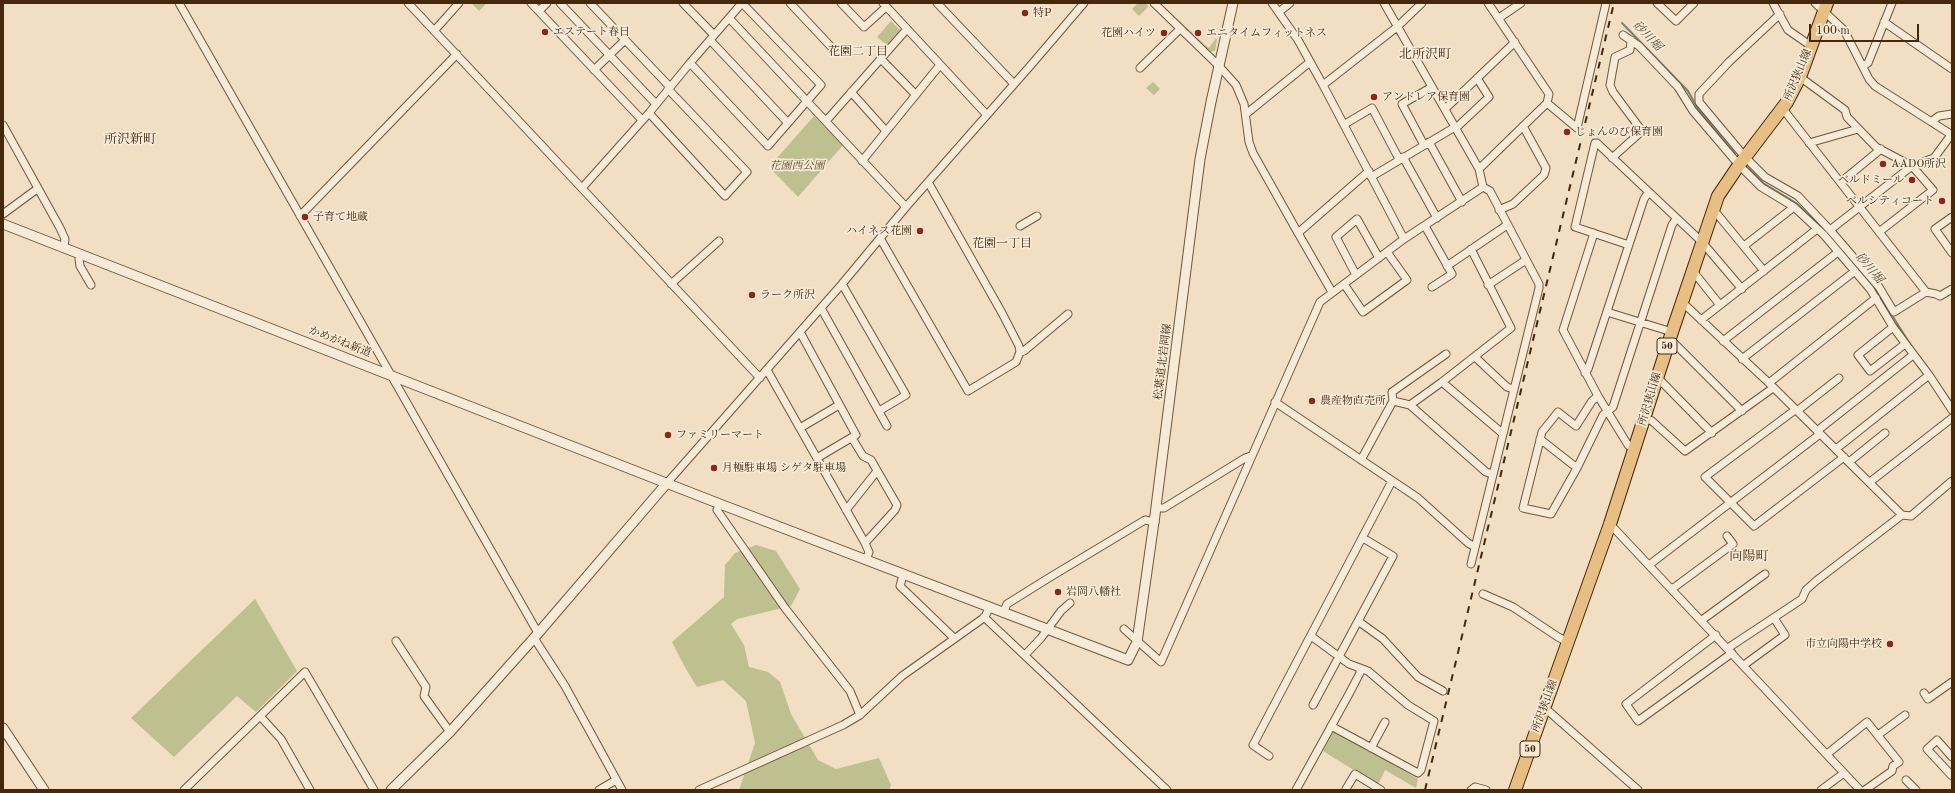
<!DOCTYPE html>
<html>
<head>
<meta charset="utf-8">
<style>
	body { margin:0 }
	#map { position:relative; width:1955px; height:793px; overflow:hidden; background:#f1dec3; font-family:"Old Standard TT",serif }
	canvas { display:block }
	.frame { position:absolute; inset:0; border:4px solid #45280c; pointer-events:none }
	.scale { position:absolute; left:1809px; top:24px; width:110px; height:18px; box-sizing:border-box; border:2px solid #45280c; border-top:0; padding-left:5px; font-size:12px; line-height:14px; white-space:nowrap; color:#45280c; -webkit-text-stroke:3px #f6ead8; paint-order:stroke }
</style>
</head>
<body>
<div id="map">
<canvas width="1955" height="793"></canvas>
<div class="frame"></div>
<div class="scale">100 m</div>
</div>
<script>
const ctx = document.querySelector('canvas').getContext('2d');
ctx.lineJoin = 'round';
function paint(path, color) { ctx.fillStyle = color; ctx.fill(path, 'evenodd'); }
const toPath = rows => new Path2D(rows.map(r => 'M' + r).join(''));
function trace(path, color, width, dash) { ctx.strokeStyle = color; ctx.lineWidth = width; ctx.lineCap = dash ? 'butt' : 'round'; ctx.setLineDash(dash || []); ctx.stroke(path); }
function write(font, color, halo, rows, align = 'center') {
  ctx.font = font + ' "Old Standard TT","Noto Serif JP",serif'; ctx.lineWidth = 3.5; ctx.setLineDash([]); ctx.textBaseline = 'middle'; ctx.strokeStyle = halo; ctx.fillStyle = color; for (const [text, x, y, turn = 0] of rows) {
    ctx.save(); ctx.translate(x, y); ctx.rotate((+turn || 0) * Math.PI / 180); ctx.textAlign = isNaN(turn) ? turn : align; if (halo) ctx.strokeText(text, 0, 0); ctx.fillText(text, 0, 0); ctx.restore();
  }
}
const green = toPath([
	[471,3,487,3,479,11],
	[1138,3,1146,3,1148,7,1139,16,1132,9],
	[1168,10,1205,45,1209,48,1216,38,1217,40,1215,51,1208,52],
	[891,21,900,30,887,45,877,37],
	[1153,82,1160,89,1154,95,1146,88],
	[814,116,843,145,798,197,769,167],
	[756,545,776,551,800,589,791,606,737,619,731,624,744,645,749,667,768,672,780,682,791,714,818,760,836,769,879,758,891,785,889,790,739,790,755,743,746,701,723,680,697,687,686,669,672,642,724,597,725,565,735,553],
	[255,599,297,671,256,712,237,696,174,757,131,718],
	[1334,730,1418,779,1416,788,1385,770,1378,785,1323,751]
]);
const stream = toPath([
	[1622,23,1688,91,1698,109,1735,154],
	[1747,167,1763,183,1796,203,1818,223,1855,264],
	[1858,268,1876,290,1912,347],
	[1918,355,1952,403]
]);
const minor = toPath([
	[179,3,538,633],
	[408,3,760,378],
	[531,3,642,120],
	[560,3,656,104],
	[590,3,670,87],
	[683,3,714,35],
	[790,3,835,51],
	[841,3,864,27,886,7],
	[883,3,987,115],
	[937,3,1014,84],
	[1154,3,1219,66,1236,85,1244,104,1249,142,1253,153,1298,233],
	[1272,3,1298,40,1323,85,1404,239],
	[1488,3,1549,94,1547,103],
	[1657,3,1676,21,1694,3],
	[1773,3,1788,30,1811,46],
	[1815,3,1844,30,1869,79,1875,86,1952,135],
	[539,11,547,3],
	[1279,12,1290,3],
	[1780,14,1729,62,1699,94,1699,102,1745,157,1765,177,1798,196,1830,230,1879,287,1894,312,1926,292],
	[729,18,906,207],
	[1499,18,1521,3],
	[1884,22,1952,69],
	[434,31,459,3],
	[1623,35,1639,46,1678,87,1693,111,1739,165,1761,187,1794,207,1824,235,1870,289,1893,327,1929,375,1952,410],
	[710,40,788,123],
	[881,59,915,94],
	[1863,66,1868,63,1892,3],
	[1140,68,1180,29],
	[594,70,625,40],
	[1800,77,1845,110,1847,117,1876,147,1912,166,1934,158,1951,135],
	[1323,85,1397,27,1422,3],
	[851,92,886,131],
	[1445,109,1515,42],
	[1783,109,1926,292,1936,294,1940,296,1952,289],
	[649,113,725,196,747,172,668,89],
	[1246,114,1310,62],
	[826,121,907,29],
	[1932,121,1939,116,1952,114],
	[1345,124,1372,108,1399,159],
	[3,125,60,228,65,239,64,247],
	[1456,128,1489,97,1477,78],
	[1429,142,1462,202],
	[1809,143,1858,129],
	[1424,145,1402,104,1432,87],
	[1403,157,1437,218],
	[1612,158,1642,131,1613,92,1610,85,1615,57,1630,50,1631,40],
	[862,161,940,65],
	[1479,169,1547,103,1577,128,1606,3],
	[1371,177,1455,127],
	[928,182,1002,313,1019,346,1020,352],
	[1841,182,1881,149],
	[582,188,649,113,690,63,742,3,821,85,768,146,690,63],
	[1713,209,1764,271],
	[1499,210,1513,204,1544,175,1546,168,1523,126],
	[3,214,37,189],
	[300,216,457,54],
	[1952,217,1935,229,1952,253],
	[1020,226,1037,216],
	[1425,226,1452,274,1432,287],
	[1830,230,1912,166,1933,190,1879,232],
	[1594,233,1563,330,1598,396,1628,445,1634,450],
	[880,238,968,391,1016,362,1020,352,1024,351,1068,314],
	[1629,245,1575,227,1595,143,1597,143,1702,242,1742,289],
	[1744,246,1794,207],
	[80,254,79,259,80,266,91,285],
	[1447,266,1507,225],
	[1692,270,1720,305],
	[1356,275,1336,237,1357,219,1379,258],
	[671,284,719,241],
	[842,284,906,395,879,411],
	[1344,284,1363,312,1407,280,1387,252],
	[1488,285,1526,260],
	[1332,292,1298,233,1369,171],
	[1682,302,1769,383,1902,515],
	[821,308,887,426],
	[1607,312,1672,332],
	[1701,320,1817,229],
	[1893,327,1858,355,1870,371,1905,344],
	[800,332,856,435,817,458],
	[1670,339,1742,411],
	[1723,341,1838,252],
	[1475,357,1507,387,1513,389],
	[1742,359,1855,271],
	[767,370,865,543,869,552,866,560],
	[1585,373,1588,369,1644,199,1648,193],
	[1657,377,1712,433],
	[1442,382,1502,433],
	[1769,383,1876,298],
	[1598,396,1592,401,1576,426,1558,412,1542,432,1523,508,1551,514,1577,468,1603,415,1613,407,1672,225,1676,219],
	[1393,401,1392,392,1446,354],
	[1275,402,1418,498,1468,543,1475,547],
	[1410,405,1486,472,1492,474],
	[1795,410,1705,477,1754,526,1844,457],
	[1797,411,1839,378],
	[1645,418,1652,421,1685,451,1773,388],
	[800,428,839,405],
	[1817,431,1913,355],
	[852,438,863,456,871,460,897,505,895,510,865,543],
	[1540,439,1577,468],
	[1836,449,1929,375],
	[1361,460,1393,401,1410,405,1442,382,1511,328,1471,249],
	[1849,462,1885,433],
	[1870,482,1952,418],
	[667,483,842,284,906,207,1031,65,1084,3],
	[720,504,717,510,785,608,850,691,860,715],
	[1156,508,1164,508,1245,458,1251,456],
	[846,510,877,471],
	[1610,524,1860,790],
	[1471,564,1539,288,1539,284,1490,191,1483,187],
	[1649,565,1820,434],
	[903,575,900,586,954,638],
	[1672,589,1733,544,1727,536],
	[1483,594,1513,607,1558,637,1568,642],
	[1003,613,1007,604,1047,579,1145,520,1155,522],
	[984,617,1167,790],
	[1702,620,1765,574],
	[1358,621,1383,639,1418,677,1443,691],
	[1124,629,1161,662,1320,302,1404,239,1483,187,1479,169,1384,3],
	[1716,635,1626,704,1638,721,1732,653],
	[1311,636,1349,664,1368,671,1408,705,1434,721,1421,770,1418,773,1331,726],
	[534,638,565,686,622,790],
	[396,641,426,687,424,696,450,732],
	[1728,648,1802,599,1806,590,1816,581,1902,515,1911,516,1952,481],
	[1025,655,1041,638,1061,611,1070,603],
	[1744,665,1785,635,1774,618],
	[1924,693,1928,699,1952,682],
	[1313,705,1393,556,1363,538],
	[1545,708,1638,790],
	[1878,735,1905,715],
	[1371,748,1385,722],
	[1827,754,1867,722,1899,762,1893,766,1892,771,1865,790],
	[1269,756,1253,745,1392,481],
	[1952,757,1937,740,1927,749,1952,776],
	[1906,780,1916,790],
	[1346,789,1355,774,1381,790],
	[184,790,260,716],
	[310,790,281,739,260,716,305,672,374,790],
	[599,790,616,780],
	[699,790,843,725,860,715,902,676,985,617,989,608],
	[1296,790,1349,694,1360,673,1360,668],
	[1471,790,1475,787,1486,790],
	[1821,790,1844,773]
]);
const tertiary = toPath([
	[3,224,720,504,1128,660,1137,642,1155,515,1200,159,1211,102,1233,3],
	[3,728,44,790],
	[391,790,450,732,534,638,667,483]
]);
const primary = toPath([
	[1515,790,1610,524,1672,332,1718,196,1739,165,1787,102,1800,77,1827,3]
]);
const rail = toPath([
	[1425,790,1614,3]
]);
const markers = [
	[1025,13,4,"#8f2418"],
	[545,32,4,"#8f2418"],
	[1164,33,4,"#8f2418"],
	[1198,33,4,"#8f2418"],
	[1374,97,4,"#8f2418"],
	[1567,132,4,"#8f2418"],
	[1883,164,4,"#8f2418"],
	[1912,180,4,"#8f2418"],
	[1942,201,4,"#8f2418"],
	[305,217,4,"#8f2418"],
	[920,231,4,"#8f2418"],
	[752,295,4,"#8f2418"],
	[1312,401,4,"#8f2418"],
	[668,435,4,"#8f2418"],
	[714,468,4,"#8f2418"],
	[1058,592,4,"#8f2418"],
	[1890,644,4,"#8f2418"]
];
const shields = [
	[1667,346,20],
	[1530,749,20]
];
const shieldNames = [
	["50",1667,346],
	["50",1530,749]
];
const poiNames = [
	["特P",1033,13],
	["エステート春日",553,32],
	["花園ハイツ",1156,33,"right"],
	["エニタイムフィットネス",1206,33],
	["アンドレア保育園",1382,97],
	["じょんのび保育園",1575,132],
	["AADO所沢",1891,164],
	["ベルドミール",1904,180,"right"],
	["ベルシティコート",1934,201,"right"],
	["子育て地蔵",313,217],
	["ハイネス花園",912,231,"right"],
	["ラーク所沢",760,295],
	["農産物直売所",1320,401],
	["ファミリーマート",676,435],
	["月極駐車場 シゲタ駐車場",722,468],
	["岩岡八幡社",1066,592],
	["市立向陽中学校",1882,644,"right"]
];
const streetNames = [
	["所沢狭山線",1798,75,-67],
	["かめがね新道",340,342,21],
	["松葉道北岩岡線",1163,362,-83],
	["所沢狭山線",1650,399,-73],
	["所沢狭山線",1545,706,-70]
];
const parkNames = [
	["花園西公園",797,166]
];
const waterNames = [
	["砂川堀",1647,36,46],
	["砂川堀",1869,268,50]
];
const neighbourhoodNames = [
	["花園二丁目",858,52],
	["花園一丁目",1002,244]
];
const quarterNames = [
	["北所沢町",1425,55],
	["所沢新町",130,140],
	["向陽町",1749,557]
];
paint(green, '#bec090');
trace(stream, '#798170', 2);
trace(minor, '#70563a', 9);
trace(tertiary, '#70563a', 11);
trace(primary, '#45280c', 14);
trace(minor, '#f6ead8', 7);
trace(tertiary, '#f6ead8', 9);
trace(primary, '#e8bf82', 12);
trace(rail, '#45280c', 2, [7, 7]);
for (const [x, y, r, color] of markers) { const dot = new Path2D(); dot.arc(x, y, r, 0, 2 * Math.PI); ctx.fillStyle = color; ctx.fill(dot); trace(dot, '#f6ead8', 1.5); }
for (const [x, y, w] of shields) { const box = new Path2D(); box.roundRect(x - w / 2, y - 8, w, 16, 3); ctx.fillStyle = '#f6ead8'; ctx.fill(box); trace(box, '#45280c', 1); }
write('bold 10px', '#45280c', null, shieldNames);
write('11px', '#45280c', '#f6ead8', poiNames, 'left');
write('11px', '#45280c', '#f6ead8', streetNames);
write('italic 11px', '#634e2d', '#f6ead8', parkNames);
write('italic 12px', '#5a4d36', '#f6ead8', waterNames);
write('12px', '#45280c', '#f6ead8', neighbourhoodNames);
write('13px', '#45280c', '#f6ead8', quarterNames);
</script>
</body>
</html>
